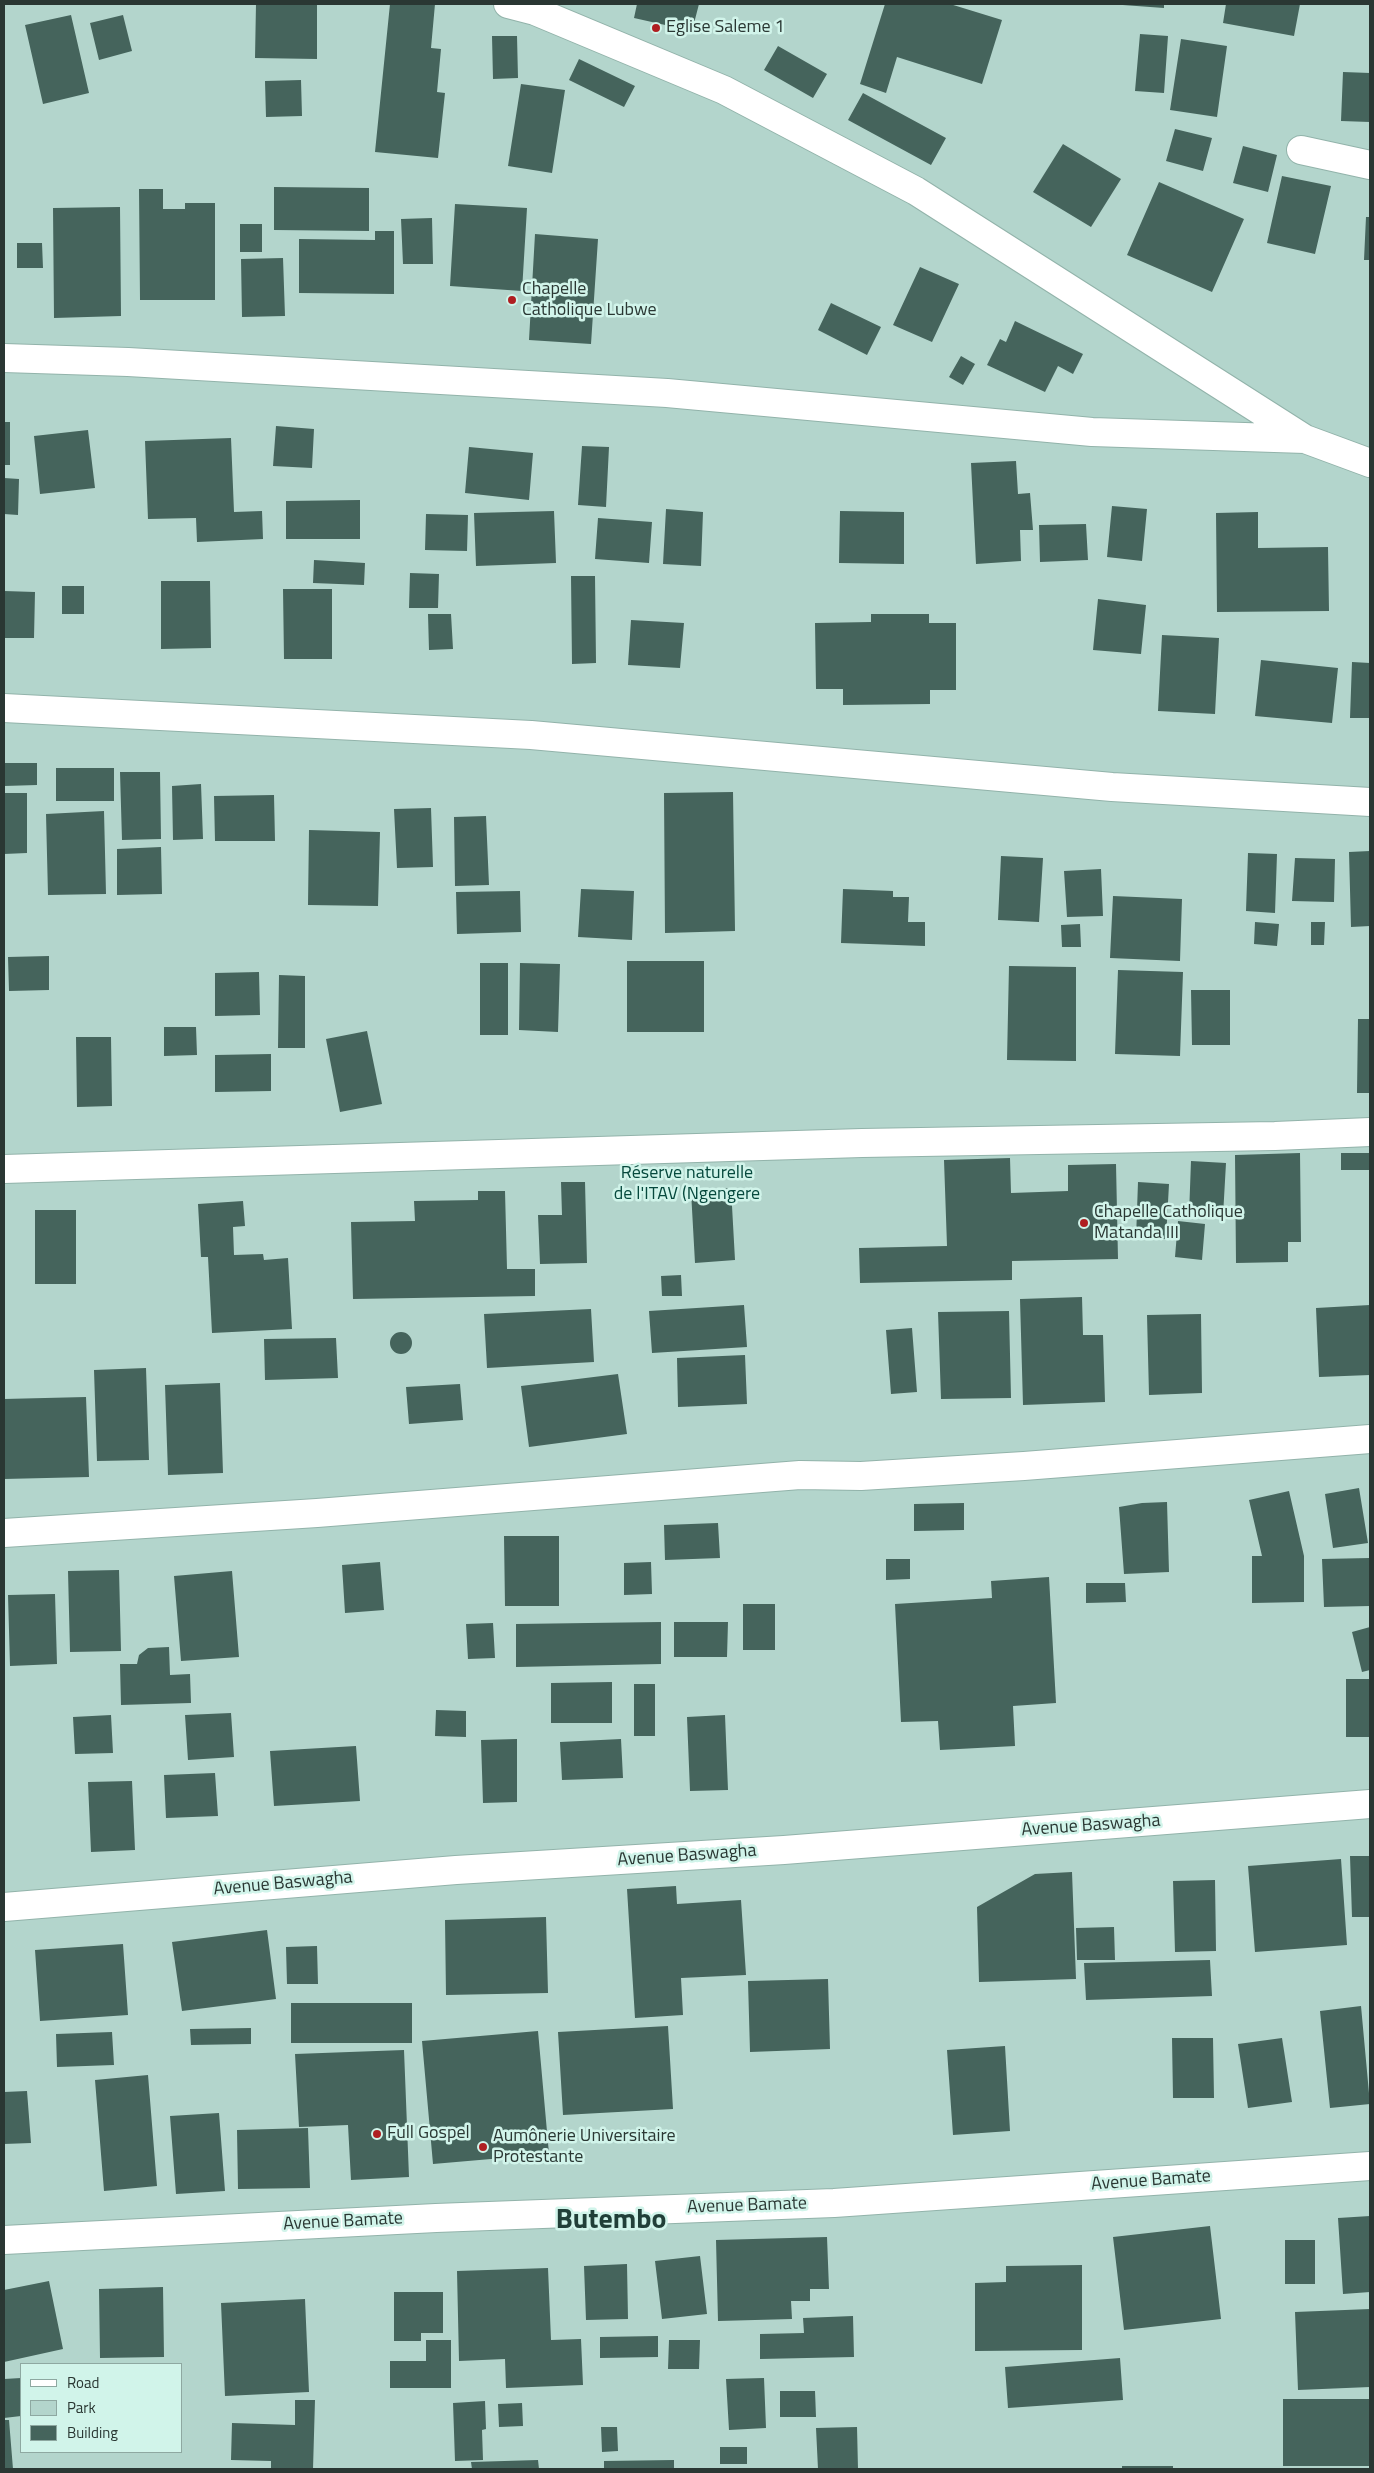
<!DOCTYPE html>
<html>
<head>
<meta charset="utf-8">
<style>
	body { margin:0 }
	#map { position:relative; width:1374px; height:2473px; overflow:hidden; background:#d1f4ea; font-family:"Titillium Web",sans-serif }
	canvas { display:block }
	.frame { position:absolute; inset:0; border:5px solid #2a3733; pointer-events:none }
	.legend { position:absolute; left:20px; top:2363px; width:162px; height:90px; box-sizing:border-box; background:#d1f4ea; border:1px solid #8ea8a1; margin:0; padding:6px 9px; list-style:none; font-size:15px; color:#2a3733 }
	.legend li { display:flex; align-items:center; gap:10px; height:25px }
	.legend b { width:25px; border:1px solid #8ea8a1 }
</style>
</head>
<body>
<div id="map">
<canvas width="1374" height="2473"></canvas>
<div class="frame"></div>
<ul class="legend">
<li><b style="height:6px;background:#fff"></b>Road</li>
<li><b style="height:14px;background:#b3d5cc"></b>Park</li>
<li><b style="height:14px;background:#45645c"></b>Building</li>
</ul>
</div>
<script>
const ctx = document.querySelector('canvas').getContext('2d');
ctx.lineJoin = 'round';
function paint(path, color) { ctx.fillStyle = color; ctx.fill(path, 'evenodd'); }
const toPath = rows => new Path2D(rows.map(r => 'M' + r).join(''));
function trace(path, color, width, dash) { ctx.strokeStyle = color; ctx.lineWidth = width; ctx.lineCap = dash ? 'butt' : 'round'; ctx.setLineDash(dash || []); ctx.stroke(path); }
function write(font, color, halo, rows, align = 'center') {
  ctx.font = font + ' "Titillium Web",sans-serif'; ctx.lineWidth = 5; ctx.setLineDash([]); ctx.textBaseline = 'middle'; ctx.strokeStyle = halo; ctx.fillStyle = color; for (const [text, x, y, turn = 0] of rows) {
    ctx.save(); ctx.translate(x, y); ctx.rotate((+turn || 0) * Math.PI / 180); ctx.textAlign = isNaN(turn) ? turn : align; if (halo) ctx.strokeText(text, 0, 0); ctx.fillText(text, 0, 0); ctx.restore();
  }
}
const green = toPath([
	[4,4,1370,4,1370,2469,4,2469],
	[21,2364,181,2364,181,2452,21,2452]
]);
const building = toPath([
	[256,4,317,4,317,59,255,58],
	[390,4,435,4,431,48,441,49,437,92,445,93,438,158,375,152],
	[637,4,699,4,692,31,634,18],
	[885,4,950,4,1002,20,982,84,897,57,886,93,860,84],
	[1109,4,1164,4,1164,8],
	[1226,4,1300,4,1294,36,1223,23],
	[71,15,89,93,43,104,25,25],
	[123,15,132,51,99,60,90,23],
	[1140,34,1168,36,1164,93,1135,91],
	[492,36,517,36,518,78,493,79],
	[1181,39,1227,46,1217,117,1170,110],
	[778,46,827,74,813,98,764,70],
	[579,59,635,86,624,107,569,80],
	[1343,72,1370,73,1370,122,1341,121],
	[301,80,302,116,266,117,265,81],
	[521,84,565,90,552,173,508,166],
	[863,93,946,138,931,165,848,120],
	[1175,129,1212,138,1203,171,1166,161],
	[1063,144,1121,179,1091,227,1033,192],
	[1243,146,1277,155,1268,192,1233,183],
	[1282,176,1331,186,1315,254,1267,243],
	[1159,182,1244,219,1212,292,1127,255],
	[274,187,369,188,369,231,274,230],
	[139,189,163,189,163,209,185,209,185,203,215,203,215,300,140,300],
	[455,204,527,208,522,291,450,286],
	[120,207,121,316,54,318,53,208],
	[1366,217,1370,217,1370,260,1364,260],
	[432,218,433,264,403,264,401,219],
	[240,224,262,224,262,252,240,252],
	[375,231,394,231,394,294,299,293,299,239,375,240],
	[535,234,598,239,591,344,529,340],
	[17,243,42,243,43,268,17,268],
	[283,258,285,316,242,317,241,259],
	[920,267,959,284,932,342,893,325],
	[831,303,881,327,867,355,818,330],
	[1015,321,1083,354,1073,374,1058,366,1045,392,987,365,1000,339,1006,342],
	[961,356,975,364,963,385,949,377],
	[4,422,10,422,10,465,4,465],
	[276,426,314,429,312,468,273,466],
	[88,430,95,488,40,494,34,436],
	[231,438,234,512,262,511,263,539,197,542,196,518,148,519,145,441],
	[582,446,609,447,606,507,578,505],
	[469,447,533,453,529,500,465,493],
	[1016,461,1018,494,1030,493,1033,530,1020,530,1021,561,976,564,971,463],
	[4,478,19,479,18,515,4,514],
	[360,500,360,539,286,539,286,501],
	[1112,506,1147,509,1142,561,1107,557],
	[666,509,703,512,701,566,663,564],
	[554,511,556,563,476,566,474,513],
	[840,511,904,512,904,564,839,563],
	[1258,512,1258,548,1328,547,1329,611,1217,612,1216,513],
	[426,514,468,515,467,551,425,550],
	[598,518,652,522,649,563,595,559],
	[1086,524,1088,560,1040,562,1039,525],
	[314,560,365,563,364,585,313,583],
	[410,573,439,574,438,608,409,608],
	[571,576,595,576,596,663,572,664],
	[161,581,210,581,211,648,161,649],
	[62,586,84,586,84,614,62,614],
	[283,589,332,589,332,659,284,659],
	[4,591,35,592,34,638,4,638],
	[1098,599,1146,605,1141,654,1093,650],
	[428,614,451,614,453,649,429,650],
	[871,614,929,614,929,623,956,623,956,690,930,690,930,704,843,705,843,689,816,689,815,623,871,622],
	[631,620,684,623,680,668,628,665],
	[1162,635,1219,638,1215,714,1158,711],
	[1261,660,1338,668,1332,723,1255,716],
	[1352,662,1370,663,1370,718,1350,718],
	[4,763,37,763,37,785,4,786],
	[56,768,114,768,114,801,56,801],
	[120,772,160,772,161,839,122,840],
	[201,784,203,839,173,840,172,786],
	[733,792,735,931,665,933,664,793],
	[4,793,27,793,27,853,4,854],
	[274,795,275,841,215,841,214,796],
	[431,808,433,867,397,868,394,809],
	[104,811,106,894,48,895,46,814],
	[486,816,489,885,455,886,454,817],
	[309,830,380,832,378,906,308,905],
	[161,847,162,894,117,895,117,849],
	[1370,851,1370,926,1351,927,1349,852],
	[1248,853,1277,854,1275,913,1246,911],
	[1001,856,1043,858,1039,922,998,920],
	[1295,858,1335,859,1334,902,1292,901],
	[1101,869,1103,916,1067,917,1064,871],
	[581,889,634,891,632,940,578,937],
	[843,889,893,891,893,897,909,897,908,922,925,922,925,946,841,943],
	[520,891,521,932,457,934,456,892],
	[1113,896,1182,899,1180,961,1110,958],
	[1255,922,1279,924,1277,946,1254,944],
	[1311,922,1325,922,1324,945,1311,945],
	[1080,924,1081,947,1062,947,1061,925],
	[49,956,49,990,9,991,8,957],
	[627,961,704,961,704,1032,627,1032],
	[480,963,508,963,508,1035,480,1035],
	[520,963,560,964,558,1032,519,1030],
	[1009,966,1076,967,1076,1061,1007,1060],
	[1118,970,1183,972,1180,1056,1115,1054],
	[259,972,260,1015,215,1016,215,973],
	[279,975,305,976,305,1048,278,1048],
	[1191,990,1230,990,1230,1045,1192,1045],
	[1358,1019,1370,1019,1370,1093,1357,1093],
	[164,1027,196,1027,197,1055,164,1056],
	[367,1031,382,1104,340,1112,326,1039],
	[76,1037,111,1037,112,1106,77,1107],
	[271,1054,271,1091,215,1092,215,1055],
	[1300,1153,1301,1242,1288,1242,1288,1262,1236,1263,1235,1155],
	[1341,1153,1370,1153,1370,1170,1341,1170],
	[1010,1158,1011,1193,1068,1191,1068,1165,1116,1164,1118,1259,1012,1261,1012,1280,860,1283,859,1248,947,1246,944,1160],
	[1191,1161,1226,1163,1223,1216,1189,1215],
	[561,1182,585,1182,587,1263,540,1264,538,1215,562,1215],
	[1138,1182,1169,1184,1166,1239,1136,1239],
	[731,1188,735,1260,695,1263,691,1191],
	[478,1191,505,1191,507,1269,535,1269,535,1296,353,1299,351,1222,415,1221,414,1201,478,1200],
	[243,1201,245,1226,233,1227,234,1255,263,1254,264,1260,288,1258,292,1329,212,1333,208,1257,201,1257,198,1204],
	[35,1210,76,1210,76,1284,35,1284],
	[1178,1221,1205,1224,1202,1260,1175,1257],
	[681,1275,682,1296,662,1296,661,1276],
	[1082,1297,1083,1335,1103,1335,1105,1402,1023,1405,1020,1299],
	[744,1305,747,1347,652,1353,649,1311],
	[1370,1305,1370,1375,1319,1377,1316,1308],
	[591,1309,594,1362,487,1368,484,1314],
	[1009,1311,1011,1398,941,1399,938,1312],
	[1201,1314,1202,1393,1149,1395,1147,1315],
	[912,1328,917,1392,891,1394,886,1330],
	'390 1343a11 11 0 1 1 22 0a11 11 0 1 1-22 0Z',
	[336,1338,338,1378,265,1380,264,1339],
	[745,1355,747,1404,678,1407,677,1358],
	[146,1368,149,1460,97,1461,94,1370],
	[618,1374,627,1434,529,1447,521,1386],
	[220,1383,223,1473,168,1475,165,1385],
	[460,1384,463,1420,409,1424,406,1387],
	[86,1397,89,1477,4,1479,4,1399],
	[1359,1488,1368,1543,1333,1548,1325,1494],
	[1289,1491,1304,1556,1304,1602,1252,1603,1252,1556,1262,1556,1249,1500],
	[1167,1502,1169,1572,1124,1574,1119,1507,1142,1503],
	[964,1503,964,1530,914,1531,914,1504],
	[718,1523,720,1558,665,1560,664,1525],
	[504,1536,559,1536,559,1606,505,1606],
	[1370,1558,1370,1606,1324,1607,1322,1559],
	[886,1559,910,1559,910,1579,886,1580],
	[380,1562,384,1610,345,1613,342,1565],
	[651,1562,652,1594,624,1595,624,1563],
	[119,1570,121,1651,70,1652,68,1571],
	[232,1571,239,1657,181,1661,174,1576],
	[1049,1577,1056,1703,1013,1706,1015,1746,940,1750,938,1721,901,1722,895,1604,992,1598,991,1581],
	[1086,1583,1125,1583,1126,1602,1086,1603],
	[55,1594,57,1664,10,1666,8,1595],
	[743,1604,775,1604,775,1650,743,1650],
	[661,1622,661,1664,516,1667,516,1624],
	[674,1622,728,1622,727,1657,674,1657],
	[493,1623,495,1658,468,1659,466,1624],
	[1370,1627,1370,1670,1362,1672,1352,1632],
	[169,1647,170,1675,190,1674,191,1703,121,1705,120,1664,137,1664,139,1655,148,1648],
	[1346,1679,1370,1679,1370,1737,1346,1737],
	[612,1682,612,1723,551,1723,551,1683],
	[634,1684,655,1684,655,1736,634,1736],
	[436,1710,466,1711,466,1737,435,1736],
	[231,1713,234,1757,188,1760,185,1715],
	[111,1715,113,1753,75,1754,73,1717],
	[725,1715,728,1790,690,1791,687,1717],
	[517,1739,517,1802,483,1803,481,1740],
	[621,1739,623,1778,562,1780,560,1742],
	[356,1746,360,1801,274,1806,270,1751],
	[215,1773,218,1816,166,1818,164,1775],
	[132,1781,135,1850,91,1852,88,1782],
	[1350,1856,1370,1856,1370,1917,1352,1917],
	[1341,1859,1347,1945,1255,1952,1248,1866],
	[1072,1872,1076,1979,979,1982,977,1907,1035,1874],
	[1215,1880,1216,1951,1175,1952,1173,1881],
	[676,1886,677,1904,741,1900,746,1975,681,1978,683,2015,635,2018,627,1889],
	[546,1917,548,1993,446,1995,445,1920],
	[1114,1927,1115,1960,1077,1960,1076,1928],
	[267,1930,276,1999,182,2011,172,1942],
	[123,1944,128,2015,40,2021,35,1950],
	[317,1946,318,1984,287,1984,286,1947],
	[1210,1960,1212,1996,1086,2000,1084,1963],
	[828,1979,830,2049,750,2052,748,1981],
	[291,2003,412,2003,412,2043,291,2043],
	[1361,2006,1370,2104,1330,2108,1320,2011],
	[668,2026,673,2109,563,2115,558,2032],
	[251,2028,251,2044,191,2045,190,2029],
	[538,2031,549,2154,433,2164,422,2041],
	[112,2032,114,2065,57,2067,56,2034],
	[1172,2038,1213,2038,1214,2098,1173,2098],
	[1282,2038,1292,2102,1248,2108,1238,2044],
	[1005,2046,1010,2131,953,2135,947,2050],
	[404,2050,409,2177,351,2180,348,2125,299,2127,295,2054],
	[148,2075,157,2186,104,2191,95,2080],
	[27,2091,31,2143,4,2144,4,2092],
	[219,2113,225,2191,176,2194,170,2116],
	[308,2128,310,2188,238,2189,237,2130],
	[1370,2216,1370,2292,1343,2294,1338,2218],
	[1210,2226,1221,2319,1124,2330,1113,2237],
	[827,2237,829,2289,810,2289,810,2301,791,2301,792,2319,718,2321,716,2240],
	[1285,2240,1315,2240,1315,2284,1285,2284],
	[700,2256,707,2314,662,2319,655,2261],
	[627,2264,628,2319,586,2320,584,2266],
	[1082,2265,1082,2350,975,2351,975,2283,1006,2282,1006,2266],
	[548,2268,551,2340,581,2339,583,2385,506,2388,505,2359,459,2361,457,2271],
	[49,2281,63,2349,4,2362,4,2290],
	[163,2287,164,2357,100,2358,99,2289],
	[394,2292,443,2292,443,2333,421,2333,421,2341,394,2341],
	[305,2299,309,2392,225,2396,221,2303],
	[1370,2309,1370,2387,1298,2390,1295,2312],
	[853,2316,854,2357,760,2359,760,2334,804,2333,803,2318],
	[658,2336,658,2357,600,2358,600,2337],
	[426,2340,451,2340,451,2388,390,2388,390,2361,426,2361],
	[669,2340,700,2340,699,2369,668,2369],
	[1120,2358,1123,2400,1008,2408,1005,2367],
	[21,2378,21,2416,4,2418,4,2379],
	[764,2378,766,2428,729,2430,726,2379],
	[780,2391,815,2391,816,2417,780,2417],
	[1283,2399,1370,2399,1370,2466,1283,2466],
	[295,2400,315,2400,313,2469,271,2469,271,2461,231,2460,232,2423,295,2425],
	[485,2401,486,2429,482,2430,483,2460,455,2461,453,2403],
	[522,2403,523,2426,499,2427,498,2404],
	[4,2420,9,2420,13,2469,4,2469],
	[601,2427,617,2427,618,2451,602,2452],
	[857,2427,858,2469,818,2469,816,2428],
	[720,2447,747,2447,747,2464,720,2464],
	[538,2460,539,2469,472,2469,471,2462],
	[674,2460,674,2469,604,2469,604,2461],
	[1122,2466,1173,2466,1173,2469,1122,2469]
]);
const street = toPath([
	[508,4,535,11,724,90,916,191,1305,439,1370,463],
	[1301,150,1370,165],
	[4,358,128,362,667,393,1092,432,1305,439],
	[4,708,531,735,1112,787,1370,802],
	[4,1169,862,1143,1275,1136,1370,1132],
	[4,1533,317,1513,800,1475,861,1476,1024,1466,1370,1439],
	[4,1907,456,1870,784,1850,1370,1804],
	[4,2240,436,2218,834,2203,1370,2166]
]);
const markers = [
	[656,28,5,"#af1e21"],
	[512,300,5,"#af1e21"],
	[1084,1223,5,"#af1e21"],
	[377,2134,5,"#af1e21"],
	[483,2147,5,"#af1e21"]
];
const poiNames = [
	["Eglise Saleme 1",666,28],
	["Chapelle",522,290],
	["Catholique Lubwe",522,311],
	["Chapelle Catholique",1094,1213],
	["Matanda III",1094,1234],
	["Full Gospel",387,2134],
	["Aumônerie Universitaire",493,2137],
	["Protestante",493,2158]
];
const parkNames = [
	["Réserve naturelle",687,1174],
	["de l'ITAV (Ngengere",687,1195]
];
const streetNames = [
	["Avenue Baswagha",1091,1826,-4],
	["Avenue Baswagha",687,1856,-4],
	["Avenue Baswagha",283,1884,-5],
	["Avenue Bamate",1151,2181,-4],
	["Avenue Bamate",747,2206,-2],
	["Avenue Bamate",343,2222,-3]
];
const townNames = [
	["Butembo",611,2221]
];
paint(green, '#b3d5cc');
paint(building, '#45645c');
trace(street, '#92b3aa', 30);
trace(street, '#fff', 28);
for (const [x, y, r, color] of markers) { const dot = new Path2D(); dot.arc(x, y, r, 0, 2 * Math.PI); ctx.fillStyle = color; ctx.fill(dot); trace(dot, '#d1f4ea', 2); }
write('18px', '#2a3733', '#d1f4ea', poiNames, 'left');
write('18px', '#06493d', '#d1f4ea', parkNames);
write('18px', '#2a3733', '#d1f4ea', streetNames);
write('bold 28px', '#213f38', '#d1f4ea', townNames);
</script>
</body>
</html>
